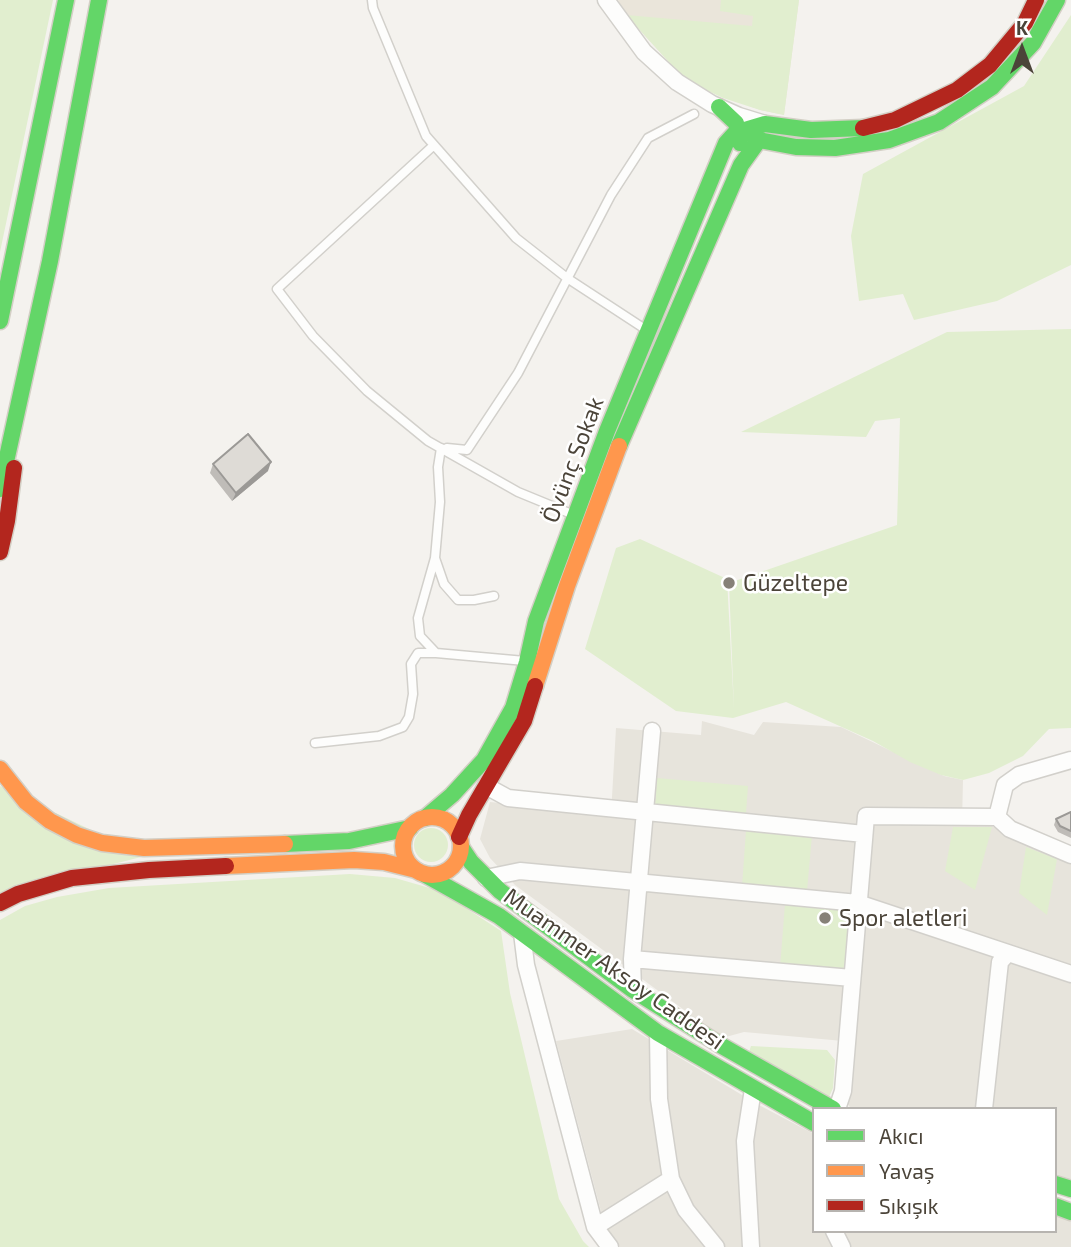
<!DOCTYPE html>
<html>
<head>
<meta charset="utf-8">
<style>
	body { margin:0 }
	#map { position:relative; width:1071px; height:1247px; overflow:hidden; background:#f4f2ee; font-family:"Exo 2",sans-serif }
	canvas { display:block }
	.legend { position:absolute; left:812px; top:1107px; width:245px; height:126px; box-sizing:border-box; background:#fff; border:2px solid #b7b4b0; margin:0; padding:9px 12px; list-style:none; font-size:21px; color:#4b4439 }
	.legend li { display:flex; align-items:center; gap:14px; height:35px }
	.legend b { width:35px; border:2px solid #b7b4b0 }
	.north { position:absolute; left:987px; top:14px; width:70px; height:70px; -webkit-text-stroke:5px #fff; paint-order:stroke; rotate:0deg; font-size:19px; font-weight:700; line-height:28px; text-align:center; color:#4b4439 }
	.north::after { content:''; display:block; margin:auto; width:24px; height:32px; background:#4b4439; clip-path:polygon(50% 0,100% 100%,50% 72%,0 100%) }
</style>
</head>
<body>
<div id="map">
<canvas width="1071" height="1247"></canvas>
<ul class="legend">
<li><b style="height:9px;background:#63d668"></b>Akıcı</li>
<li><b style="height:9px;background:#ff974d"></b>Yavaş</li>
<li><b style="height:9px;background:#b3261e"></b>Sıkışık</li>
</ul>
<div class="north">K</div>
</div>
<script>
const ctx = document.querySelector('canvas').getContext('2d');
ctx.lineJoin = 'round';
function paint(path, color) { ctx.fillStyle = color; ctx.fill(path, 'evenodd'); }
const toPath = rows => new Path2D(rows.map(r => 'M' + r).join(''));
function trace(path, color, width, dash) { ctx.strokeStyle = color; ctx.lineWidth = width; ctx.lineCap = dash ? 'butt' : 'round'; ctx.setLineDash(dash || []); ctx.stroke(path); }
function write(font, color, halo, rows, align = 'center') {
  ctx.font = font + ' "Exo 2",sans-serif'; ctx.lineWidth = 5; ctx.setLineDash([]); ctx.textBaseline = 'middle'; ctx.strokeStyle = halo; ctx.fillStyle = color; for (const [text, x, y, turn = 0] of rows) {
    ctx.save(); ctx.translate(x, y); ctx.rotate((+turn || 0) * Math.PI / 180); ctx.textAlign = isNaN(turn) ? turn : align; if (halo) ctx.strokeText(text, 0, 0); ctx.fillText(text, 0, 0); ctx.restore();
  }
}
const residential = toPath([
	[702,721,754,735,763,722,841,727,944,776,963,780,962,822,983,822,1071,861,1071,1180,1055,1175,1055,1109,851,1109,848,1104,854,1042,744,1032,722,1038,515,885,490,858,480,839,490,802,611,814,616,728,701,735],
	[632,1029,757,1104,814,1134,814,1231,1055,1231,1055,1216,1071,1221,1071,1247,620,1247,608,1233,602,1215,556,1041]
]);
const education = toPath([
	[618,0,799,0,784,115,760,110,702,88,677,71,626,15]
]);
const green = toPath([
	[0,0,53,0,0,252],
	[721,0,799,0,784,115,760,110,723,98,702,88,677,71,626,15,752,26,753,16,720,11],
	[1071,15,1071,265,997,301,914,320,903,294,859,301,851,236,863,174,1024,86],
	[1071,329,1071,728,1049,729,1023,756,989,773,963,780,941,775,910,762,873,741,786,702,733,718,676,711,585,649,616,548,640,539,727,579,734,709,729,583,897,525,900,418,875,421,866,437,741,432,947,332],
	[657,778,748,786,746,813,655,805],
	[0,786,145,856,0,893],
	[953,827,992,827,975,890,945,871],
	'414 845a17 17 0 1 1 34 0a17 17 0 1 1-34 0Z',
	[746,830,812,835,807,891,742,886],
	[1026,847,1057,859,1047,915,1019,893],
	[350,874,395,878,440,891,501,931,510,993,559,1199,583,1241,589,1247,0,1247,0,920,25,906,57,897,109,888],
	[785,904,839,908,850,919,847,965,838,971,780,967],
	[751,1046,827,1050,835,1060,833,1088,829,1097,749,1052]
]);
const lane = toPath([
	[372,0,373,8,426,136,516,238,567,278,648,331],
	[434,145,277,289,313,336,367,391,428,441,518,492,574,515],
	[441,448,438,467,440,502,435,558,444,584,458,600,474,600,494,596],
	[447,448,467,450,518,373,611,195,648,138,694,114],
	[435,558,418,618,420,636,436,653,525,661],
	[315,743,379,736,403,727,409,717,413,694,411,664,418,653,436,653]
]);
const street = toPath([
	[606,0,644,52,677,82,712,104,739,116,765,124],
	[486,786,508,798,864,834],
	[997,817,1010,829,1071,855],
	[486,878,520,871,858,903,1071,974],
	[522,933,526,965,595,1227,610,1247],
	[632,959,852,978],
	[633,990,632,959,652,731],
	[658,1033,659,1099,671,1179,686,1210,716,1247],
	[837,1109,843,1091,866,816,997,817,1005,785,1019,775,1071,760],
	[984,1109,1000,962,1008,953],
	[595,1227,671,1179],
	[834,1231,842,1247],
	[751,1247,745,1141,753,1089]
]);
const fast = toPath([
	[719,107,736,123,740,143],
	[750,133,759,140,796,147,835,148,889,140,939,122,992,87,1033,43,1057,0],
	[0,321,66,0],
	[619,446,741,165,759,140],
	[0,489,50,261,99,0],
	[425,818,452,795,484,760,513,708,527,662,536,621,607,431,726,143,735,133,765,124,811,130,863,128],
	[285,844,349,841,410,828],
	[461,847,471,862,500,891,633,990,722,1046,833,1109],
	[424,874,499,916,658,1033,814,1123],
	[1055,1184,1071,1189],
	[1055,1206,1071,1212]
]);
const slow = toPath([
	[535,686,567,586,619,446],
	[0,769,26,802,50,821,77,835,102,843,144,848,285,844],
	'403 846a29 29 0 1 1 58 0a29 29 0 1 1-58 0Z',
	[226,866,354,860,384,862,416,870]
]);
const jam = toPath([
	[863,128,895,120,957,90,990,65,1025,23,1036,0],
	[0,552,7,521,14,468],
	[459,837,469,815,524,721,535,686],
	[0,903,18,894,72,878,149,870,226,866]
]);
const wall = toPath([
	[213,464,268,471,232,501,210,473],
	[1071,812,1071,838,1058,832,1054,825,1056,819]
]);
const shadedWall = toPath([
	[271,462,268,471,232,501,236,493]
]);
const building = toPath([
	[248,434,271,462,236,493,213,464,248,434],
	[1071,812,1071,831,1060,826,1056,819,1071,812]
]);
const markers = [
	[729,583,7,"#868178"],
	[825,918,7,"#868178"]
];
const streetNames = [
	["Övünç Sokak",573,460,-69],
	["Muammer Aksoy Caddesi",614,969,35]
];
const poiNames = [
	["Güzeltepe",743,583],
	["Spor aletleri",839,918]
];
paint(residential, '#e7e4dc');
paint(education, '#eae5da');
paint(green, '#e1eecf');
trace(lane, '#d2d0cb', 11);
trace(street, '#d2d0cb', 19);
trace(fast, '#d3cfc5', 19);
trace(slow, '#d3cfc5', 19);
trace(jam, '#d3cfc5', 19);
trace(lane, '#fdfdfc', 8);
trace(street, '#fdfdfc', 16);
trace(fast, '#63d668', 16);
trace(slow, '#ff974d', 16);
trace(jam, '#b3261e', 16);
paint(wall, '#bfbcb8');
paint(shadedWall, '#9b9996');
paint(building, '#dedbd6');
trace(building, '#9b9996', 2);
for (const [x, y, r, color] of markers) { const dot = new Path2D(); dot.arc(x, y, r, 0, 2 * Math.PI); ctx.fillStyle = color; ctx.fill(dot); trace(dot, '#fff', 2.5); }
write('23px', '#4b4439', '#fff', streetNames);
write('23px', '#4b4439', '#fff', poiNames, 'left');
</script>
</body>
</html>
